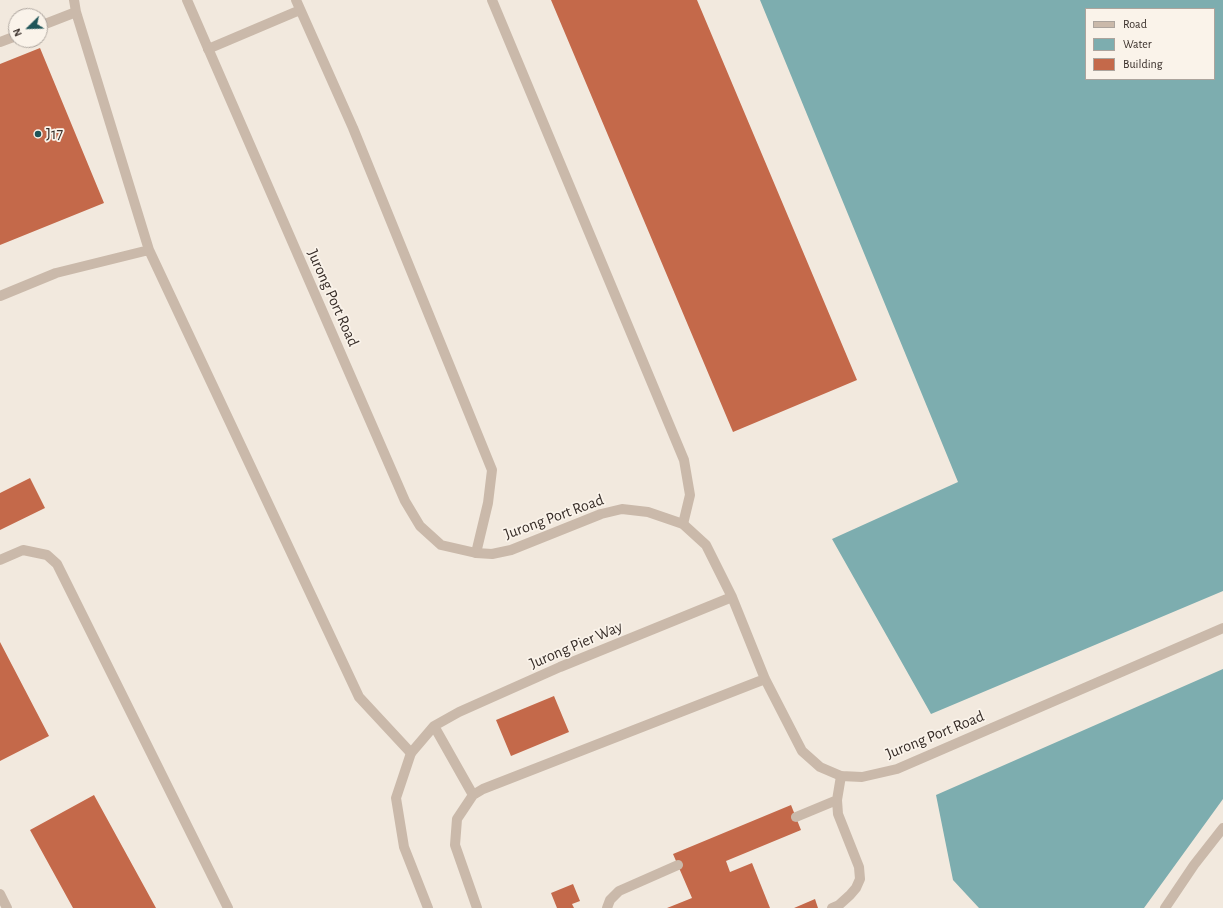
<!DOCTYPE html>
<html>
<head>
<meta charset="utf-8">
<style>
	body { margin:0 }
	#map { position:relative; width:1223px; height:908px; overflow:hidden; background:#f2e9de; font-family:"Alegreya Sans",sans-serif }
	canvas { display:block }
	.legend { position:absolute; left:1085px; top:8px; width:130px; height:72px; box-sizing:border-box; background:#faf3ea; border:1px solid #aca49d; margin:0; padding:5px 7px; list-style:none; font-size:12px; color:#382e29 }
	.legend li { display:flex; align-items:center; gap:8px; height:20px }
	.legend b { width:20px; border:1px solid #aca49d }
	.north { position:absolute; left:8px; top:8px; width:40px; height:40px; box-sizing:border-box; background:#faf3ea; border:1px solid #aca49d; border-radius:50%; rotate:247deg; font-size:11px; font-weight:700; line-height:16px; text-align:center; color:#382e29 }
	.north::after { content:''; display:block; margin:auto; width:14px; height:18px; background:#1f5559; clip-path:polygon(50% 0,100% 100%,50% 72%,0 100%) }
</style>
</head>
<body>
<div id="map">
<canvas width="1223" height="908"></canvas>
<ul class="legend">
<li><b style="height:5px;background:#cab9aa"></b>Road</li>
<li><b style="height:11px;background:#7dadaf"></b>Water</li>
<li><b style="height:11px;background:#c4694a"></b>Building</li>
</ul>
<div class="north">N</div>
</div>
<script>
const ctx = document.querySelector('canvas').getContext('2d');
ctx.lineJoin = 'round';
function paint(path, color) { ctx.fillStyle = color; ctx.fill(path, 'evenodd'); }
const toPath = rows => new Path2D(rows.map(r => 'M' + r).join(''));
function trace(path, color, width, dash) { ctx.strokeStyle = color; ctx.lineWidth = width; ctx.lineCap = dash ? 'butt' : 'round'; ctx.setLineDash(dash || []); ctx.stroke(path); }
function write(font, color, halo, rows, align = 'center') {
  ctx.font = font + ' "Alegreya Sans",sans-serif'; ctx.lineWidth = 3.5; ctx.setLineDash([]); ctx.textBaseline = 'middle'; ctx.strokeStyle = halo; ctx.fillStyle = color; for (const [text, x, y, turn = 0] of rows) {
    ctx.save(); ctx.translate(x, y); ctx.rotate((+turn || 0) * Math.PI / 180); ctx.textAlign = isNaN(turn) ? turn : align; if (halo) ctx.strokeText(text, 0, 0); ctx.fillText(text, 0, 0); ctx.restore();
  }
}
const water = toPath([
	[760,0,1223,0,1223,591,931,714,832,539,958,482],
	[1086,9,1214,9,1214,79,1086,79],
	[1223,669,1223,799,1144,908,979,908,953,880,936,795]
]);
const building = toPath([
	[551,0,697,0,857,380,733,432],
	[40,48,104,203,0,245,0,64],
	[30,478,45,508,0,530,0,493],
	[0,642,49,736,0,761],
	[554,696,569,732,511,756,496,720],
	[94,795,156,908,73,908,30,830],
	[791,805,801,830,726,861,730,872,752,863,770,908,667,908,692,898,673,854],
	[573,884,580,901,572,904,574,908,557,908,551,893],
	[815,899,818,908,794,908]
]);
const service = toPath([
	[74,0,76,12,149,250,359,697,411,753],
	[296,0,353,128,492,470,488,503,476,553],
	[492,0,684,460,690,495,683,524],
	[40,26,76,12],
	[0,42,16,36],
	[208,49,300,10],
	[0,296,56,273,149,250],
	[0,560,23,550,47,555,57,564,228,908],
	[796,817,837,800],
	[0,894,7,908],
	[607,908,610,900,619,891,678,865],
	[832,908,839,905,850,895,856,888,860,879,859,867,838,814,837,800,841,776],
	[1165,908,1194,865,1223,828]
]);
const minor = toPath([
	[187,0,405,501,420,526,441,545,476,553,492,554,511,550,601,514,622,509,648,512,683,524,706,545,732,597,765,679,802,751,820,767,841,776,862,777,897,769,1223,628],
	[434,726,473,795],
	[428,908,404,847,396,798,411,753,434,726,459,712,560,667,732,597],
	[477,908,455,845,457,819,473,795,483,789,765,679]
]);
const markers = [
	[38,134,4,"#1f5559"]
];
const poiNames = [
	["J17",46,134]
];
const streetNames = [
	["Jurong Port Road",333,298,66],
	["Jurong Port Road",554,517,-20],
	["Jurong Pier Way",576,645,-23],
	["Jurong Port Road",935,735,-22]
];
paint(water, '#7dadaf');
paint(building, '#c4694a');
trace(service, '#cab9aa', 10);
trace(minor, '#cab9aa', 10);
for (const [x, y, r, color] of markers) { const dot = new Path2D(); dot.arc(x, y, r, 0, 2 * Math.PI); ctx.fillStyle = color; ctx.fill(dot); trace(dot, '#faf3ea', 1.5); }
write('16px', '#382e29', '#faf3ea', poiNames, 'left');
write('16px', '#382e29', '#faf3ea', streetNames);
</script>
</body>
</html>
